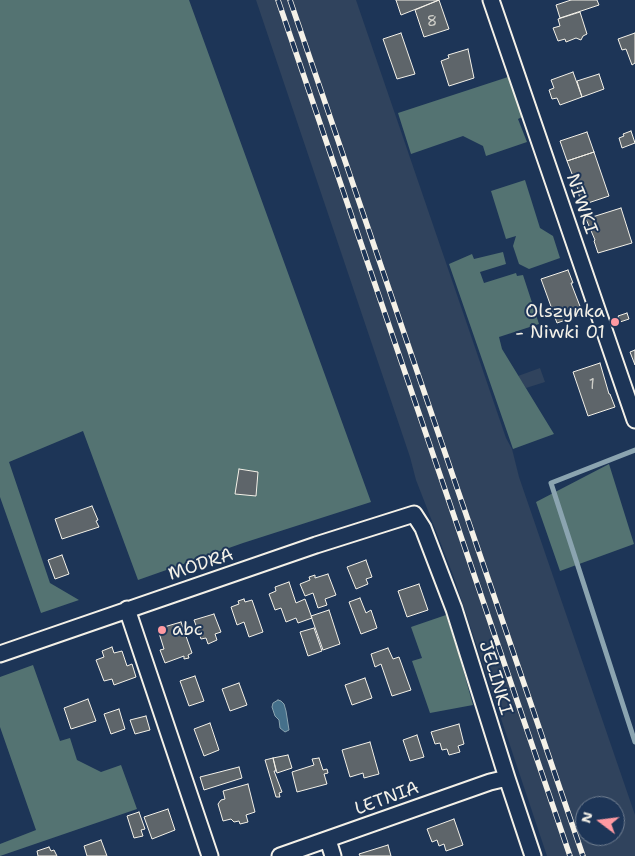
<!DOCTYPE html>
<html>
<head>
<meta charset="utf-8">
<style>
	body { margin:0 }
	#map { position:relative; width:635px; height:856px; overflow:hidden; background:#1d3557; font-family:"Shantell Sans",sans-serif }
	canvas { display:block }
	.north { position:absolute; left:575px; top:796px; width:50px; height:50px; box-sizing:border-box; background:#1d3557; border:1px solid #738091; border-radius:50%; rotate:285deg; font-size:14px; font-weight:700; line-height:20px; text-align:center; color:#f4f1e8 }
	.north::after { content:''; display:block; margin:auto; width:18px; height:22px; background:#ff9aa2; clip-path:polygon(50% 0,100% 100%,50% 72%,0 100%) }
</style>
</head>
<body>
<div id="map">
<canvas width="635" height="856"></canvas>
<div class="north">N</div>
</div>
<script>
const ctx = document.querySelector('canvas').getContext('2d');
ctx.lineJoin = 'round';
function paint(path, color) { ctx.fillStyle = color; ctx.fill(path, 'evenodd'); }
const toPath = rows => new Path2D(rows.map(r => 'M' + r).join(''));
function trace(path, color, width, dash) { ctx.strokeStyle = color; ctx.lineWidth = width; ctx.lineCap = dash ? 'butt' : 'round'; ctx.setLineDash(dash || []); ctx.stroke(path); }
function write(font, color, halo, rows, align = 'center') {
  ctx.font = font + ' "Shantell Sans",sans-serif'; ctx.lineWidth = 4; ctx.setLineDash([]); ctx.textBaseline = 'middle'; ctx.strokeStyle = halo; ctx.fillStyle = color; for (const [text, x, y, turn = 0] of rows) {
    ctx.save(); ctx.translate(x, y); ctx.rotate((+turn || 0) * Math.PI / 180); ctx.textAlign = isNaN(turn) ? turn : align; if (halo) ctx.strokeText(text, 0, 0); ctx.fillText(text, 0, 0); ctx.restore();
  }
}
const built = toPath([
	[256,0,356,0,506,438,512,449,519,477,635,815,635,856,547,856,453,575,416,480,410,457],
	[585,806,615,806,615,836,585,836],
	[540,368,545,382,526,388,518,376]
]);
const green = toPath([
	[0,0,189,0,371,502,243,543,138,580,83,431,9,462,50,583,79,600,41,613,0,497],
	[508,77,522,117,518,119,527,142,486,156,483,146,463,136,411,154,398,113],
	[525,180,540,228,553,236,560,258,529,269,519,264,513,246,516,236,506,239,491,191],
	[503,252,506,264,480,272,484,283,516,273,517,276,523,275,539,324,499,337,502,349,554,434,513,449,449,264,472,254,474,259],
	[609,464,634,544,560,571,536,502],
	[446,615,459,655,473,705,430,713,412,661,422,658,411,627],
	[33,665,60,741,70,738,77,760,101,772,121,765,137,809,0,856,0,844,36,830,0,727,0,677]
]);
const water = toPath([
	[278,700,281,701,284,704,286,711,289,730,285,732,280,728,279,720,275,716,272,707,273,703,278,700]
]);
const stream = toPath([
	[635,450,551,483,635,742]
]);
const building = toPath([
	[396,0,439,0,401,15,396,0],
	[439,0,449,29,424,37,415,10,439,0],
	[571,0,597,0,599,5,560,18,556,5,571,0],
	[580,12,587,34,583,36,581,40,576,38,566,42,565,39,558,41,553,28,560,26,558,19,580,12],
	[401,33,415,74,397,79,383,39,401,33],
	[635,33,635,63,632,65,626,49,622,50,618,39,635,33],
	[468,49,474,78,449,86,441,61,449,58,448,55,468,49],
	[573,72,582,97,560,105,557,98,552,99,549,90,554,88,551,80,573,72],
	[599,74,604,89,582,97,577,81,599,74],
	[631,131,635,143,622,148,619,138,624,136,623,134,631,131],
	[587,132,594,152,567,161,560,141,587,132],
	[594,152,609,196,582,205,578,192,579,192,567,161,594,152],
	[621,208,632,243,598,253,594,241,595,240,586,219,621,208],
	[568,270,573,283,571,283,583,314,557,323,541,279,568,270],
	[627,313,629,319,620,322,618,316,627,313],
	[635,350,635,365,630,352,635,350],
	[600,363,609,394,610,394,615,407,588,416,573,372,600,363],
	[239,469,258,472,256,496,235,494,239,469],
	[92,506,98,520,96,521,99,527,62,539,55,519,92,506],
	[62,555,69,574,55,579,48,560,62,555],
	[366,560,372,577,366,579,368,584,356,589,347,567,366,560],
	[328,574,336,595,325,599,327,605,318,608,313,593,305,596,300,584,310,580,309,577,315,575,315,578,328,574],
	[289,582,296,603,305,599,312,618,298,623,296,618,286,622,281,608,275,610,269,594,276,591,275,587,289,582],
	[419,584,428,610,407,617,398,591,419,584],
	[360,598,366,613,371,610,377,628,361,634,349,602,360,598],
	[244,599,245,602,252,600,263,632,249,637,244,622,237,625,231,607,239,604,238,601,244,599],
	[329,610,340,644,323,650,311,616,329,610],
	[214,614,221,632,215,634,217,640,208,644,206,638,201,639,194,620,214,614],
	[181,622,192,653,188,655,189,658,184,659,184,656,165,663,160,650,164,649,159,633,166,631,164,627,181,622],
	[314,628,322,651,308,656,300,632,314,628],
	[112,647,114,653,122,651,127,666,132,664,136,677,114,685,112,679,104,681,96,660,104,657,102,651,112,647],
	[388,648,393,659,399,657,411,690,392,696,381,664,375,667,371,654,388,648],
	[195,676,204,701,189,706,180,681,195,676],
	[365,678,372,698,352,705,345,685,365,678],
	[239,683,247,705,230,711,222,689,239,683],
	[88,699,96,721,71,729,64,708,88,699],
	[119,709,125,729,111,734,104,714,119,709],
	[146,716,150,730,135,734,130,720,146,716],
	[210,723,219,750,204,756,194,729,210,723],
	[459,724,464,744,458,746,460,752,449,755,447,749,442,750,440,743,435,744,431,732,459,724],
	[417,735,424,757,410,761,403,740,417,735],
	[370,742,379,774,364,778,363,773,350,777,342,750,370,742],
	[288,755,292,768,277,773,273,758,288,755],
	[273,758,276,771,274,771,282,792,279,793,280,797,276,797,265,760,273,758],
	[319,758,323,770,327,769,328,773,324,774,327,784,297,792,292,772,314,765,312,759,319,758],
	[239,767,242,778,204,790,200,777,239,767],
	[248,784,255,812,246,815,248,822,240,824,239,821,234,822,231,819,223,821,218,804,221,800,225,799,223,791,248,784],
	[168,809,175,830,152,839,144,817,168,809],
	[139,812,145,829,141,830,143,836,134,838,127,816,139,812],
	[454,819,463,845,446,851,444,844,439,846,437,840,432,842,427,829,454,819],
	[101,840,107,856,87,856,84,846,101,840],
	[388,845,391,856,360,856,359,854,388,845],
	[49,847,51,851,54,850,57,856,38,856,37,851,49,847]
]);
const street = toPath([
	[491,0,635,420],
	[127,609,210,856],
	[0,654,316,545,414,514,423,528,454,609,507,778,533,856],
	[328,840,333,856],
	[280,856,490,782,507,778]
]);
const rail = toPath([
	[278,0,570,856],
	[290,0,583,856]
]);
const markers = [
	[615,322,5,"#ff9aa2"],
	[162,630,5,"#ff9aa2"]
];
const numberNames = [
	["8",432,22],
	["1",592,385]
];
const streetNames = [
	["NIWKI",581,204,71],
	["MODRA",201,565,-18],
	["JELINKI",495,678,73],
	["LETNIA",387,799,-20]
];
const poiNames = [
	["Olszynka",605,312],
	["- Niwki 01",605,333],
	["abc",172,630,"left"]
];
paint(built, '#30435d');
paint(green, '#547372');
paint(water, '#45708b');
trace(water, '#8ba4b0', 1);
trace(stream, '#8ba4b0', 5);
paint(building, '#5e656a');
trace(building, '#f4f1e8', 1);
trace(street, '#f4f1e8', 19);
trace(street, '#1d3557', 15);
trace(rail, '#f4f1e8', 5.5);
trace(rail, '#1d3557', 4, [11]);
for (const [x, y, r, color] of markers) { const dot = new Path2D(); dot.arc(x, y, r, 0, 2 * Math.PI); ctx.fillStyle = color; ctx.fill(dot); trace(dot, '#1d3557', 2); }
write('15px', '#cecec8', null, numberNames);
write('18px', '#f4f1e8', '#1d3557', streetNames);
write('18px', '#f4f1e8', '#1d3557', poiNames, 'right');
</script>
</body>
</html>
